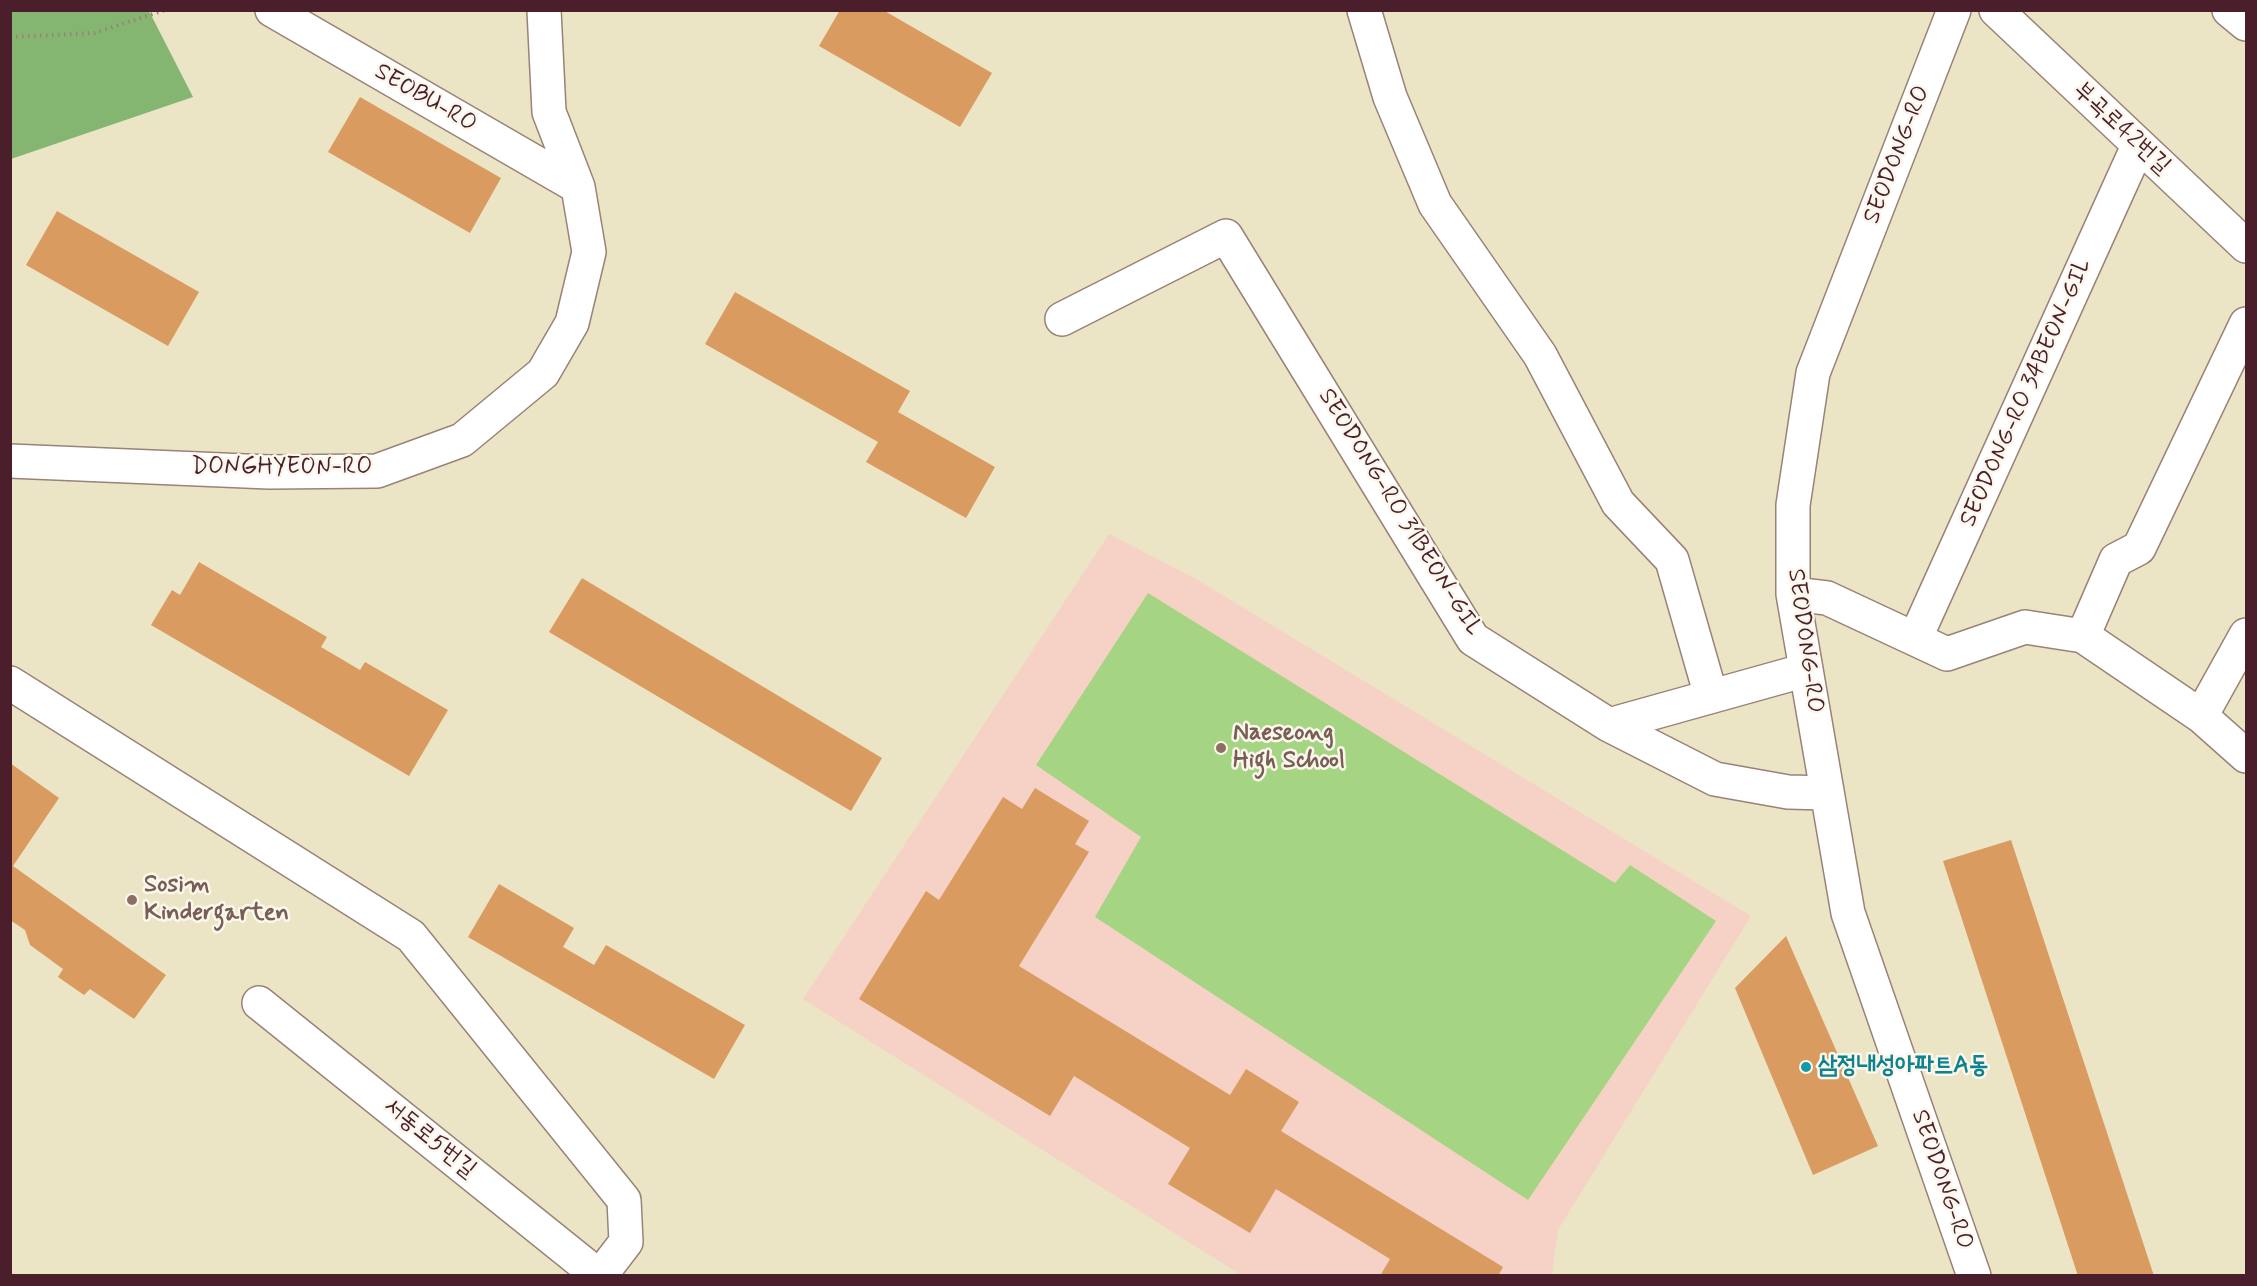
<!DOCTYPE html>
<html>
<head>
<meta charset="utf-8">
<style>
	body { margin:0 }
	#map { position:relative; width:2257px; height:1286px; overflow:hidden; background:#ebe5c6; font-family:Mynerve,sans-serif }
	canvas { display:block }
	.frame { position:absolute; inset:0; border:12px solid #4a1f2b; pointer-events:none }
</style>
</head>
<body>
<div id="map">
<canvas width="2257" height="1286"></canvas>
<div class="frame"></div>
</div>
<script>
const ctx = document.querySelector('canvas').getContext('2d');
ctx.lineJoin = 'round';
function paint(path, color) { ctx.fillStyle = color; ctx.fill(path, 'evenodd'); }
const toPath = rows => new Path2D(rows.map(r => 'M' + r).join(''));
function trace(path, color, width, dash) { ctx.strokeStyle = color; ctx.lineWidth = width; ctx.lineCap = dash ? 'butt' : 'round'; ctx.setLineDash(dash || []); ctx.stroke(path); }
function write(font, color, halo, rows, align = 'center') {
  ctx.font = font + ' Mynerve,"Poor Story",sans-serif'; ctx.lineWidth = 5; ctx.setLineDash([]); ctx.textBaseline = 'middle'; ctx.strokeStyle = halo; ctx.fillStyle = color; for (const [text, x, y, turn = 0] of rows) {
    ctx.save(); ctx.translate(x, y); ctx.rotate((+turn || 0) * Math.PI / 180); ctx.textAlign = isNaN(turn) ? turn : align; if (halo) ctx.strokeText(text, 0, 0); ctx.fillText(text, 0, 0); ctx.restore();
  }
}
const built = toPath([
	[1109,534,1196,579,1751,916,1558,1230,1552,1275,1241,1275,803,999]
]);
const green = toPath([
	[1148,593,1615,883,1630,865,1716,921,1528,1200,1095,917,1141,837,1036,765]
]);
const forest = toPath([
	[10,11,149,11,193,97,11,159]
]);
const building = toPath([
	[840,10,883,10,992,73,960,127,819,46],
	[360,97,501,178,470,233,328,152],
	[57,211,199,292,168,346,26,265],
	[735,292,910,391,898,412,995,467,966,518,866,462,878,442,705,344],
	[199,562,327,637,321,647,360,670,365,662,448,710,409,776,151,625,172,590,180,595],
	[582,578,882,758,851,811,549,632],
	[10,763,59,798,13,866,166,975,134,1019,90,989,84,995,58,977,63,969,30,945,25,930,10,920],
	[1035,788,1089,821,1075,844,1089,852,1019,966,1230,1095,1246,1069,1299,1102,1281,1131,1503,1267,1498,1276,1380,1276,1390,1259,1276,1189,1250,1233,1168,1184,1190,1148,1074,1076,1050,1116,859,999,926,891,939,900,1003,797,1022,809],
	[2011,840,2154,1276,2078,1276,1943,861],
	[499,884,574,928,563,947,594,965,606,945,745,1025,714,1079,468,937],
	[1786,936,1878,1146,1813,1175,1735,988]
]);
const path = toPath([
	[10,37,94,33,165,10]
]);
const minor = toPath([
	[272,10,578,187],
	[1364,10,1390,97,1435,204,1540,355,1618,503,1672,560,1711,696],
	[1954,10,1813,373,1793,505,1793,594,1848,913,1974,1276],
	[1996,10,2246,246],
	[2229,10,2246,24],
	[1062,319,1226,236,1473,639,1609,725,1715,779,1788,792,1827,793],
	[10,461,269,472,377,471,462,440,543,373,572,323,589,252,578,187,549,112,544,10],
	[1793,594,1827,598,1947,654,2025,627,2083,636,2201,716,2246,756],
	[2083,636,2116,560,2139,548,2246,324],
	[1915,639,2138,146],
	[10,683,411,936,624,1200,626,1242,600,1276],
	[2201,716,2246,635],
	[1609,725,1806,670],
	[259,1003,599,1276]
]);
const markers = [
	[1221,748,6,"#8d6e63"],
	[132,900,6,"#8d6e63"],
	[1806,1067,6,"#0f9aa8"]
];
const streetNames = [
	["SEOBU-RO",425,99,30],
	["부곡로42번길",2121,129,43],
	["SEODONG-RO",1898,155,-69],
	["SEODONG-RO 34BEON-GIL",2027,393,-66],
	["DONGHYEON-RO",282,468],
	["SEODONG-RO 31BEON-GIL",1399,513,58],
	["SEODONG-RO",1804,641,82],
	["서동로5번길",429,1139,39],
	["SEODONG-RO",1941,1180,71]
];
const educationNames = [
	["Naeseong",1233,734],
	["High School",1233,762],
	["Sosim",144,886],
	["Kindergarten",144,914]
];
const cultureNames = [
	["삼정내성아파트A동",1818,1067]
];
paint(built, '#f6d1c5');
paint(green, '#a5d583');
paint(forest, '#84b671');
paint(building, '#da9b60');
trace(minor, '#9a8278', 36);
trace(path, '#9a8278', 4, [1.5, 4.5]);
trace(minor, '#fff', 33);
for (const [x, y, r, color] of markers) { const dot = new Path2D(); dot.arc(x, y, r, 0, 2 * Math.PI); ctx.fillStyle = color; ctx.fill(dot); trace(dot, '#fbf7ec', 2); }
write('24px', '#4a1f2b', '#fbf7ec', streetNames);
write('bold 24px', '#785e54', '#fbf7ec', educationNames, 'left');
write('bold 24px', '#0d838f', '#fbf7ec', cultureNames, 'left');
</script>
</body>
</html>
